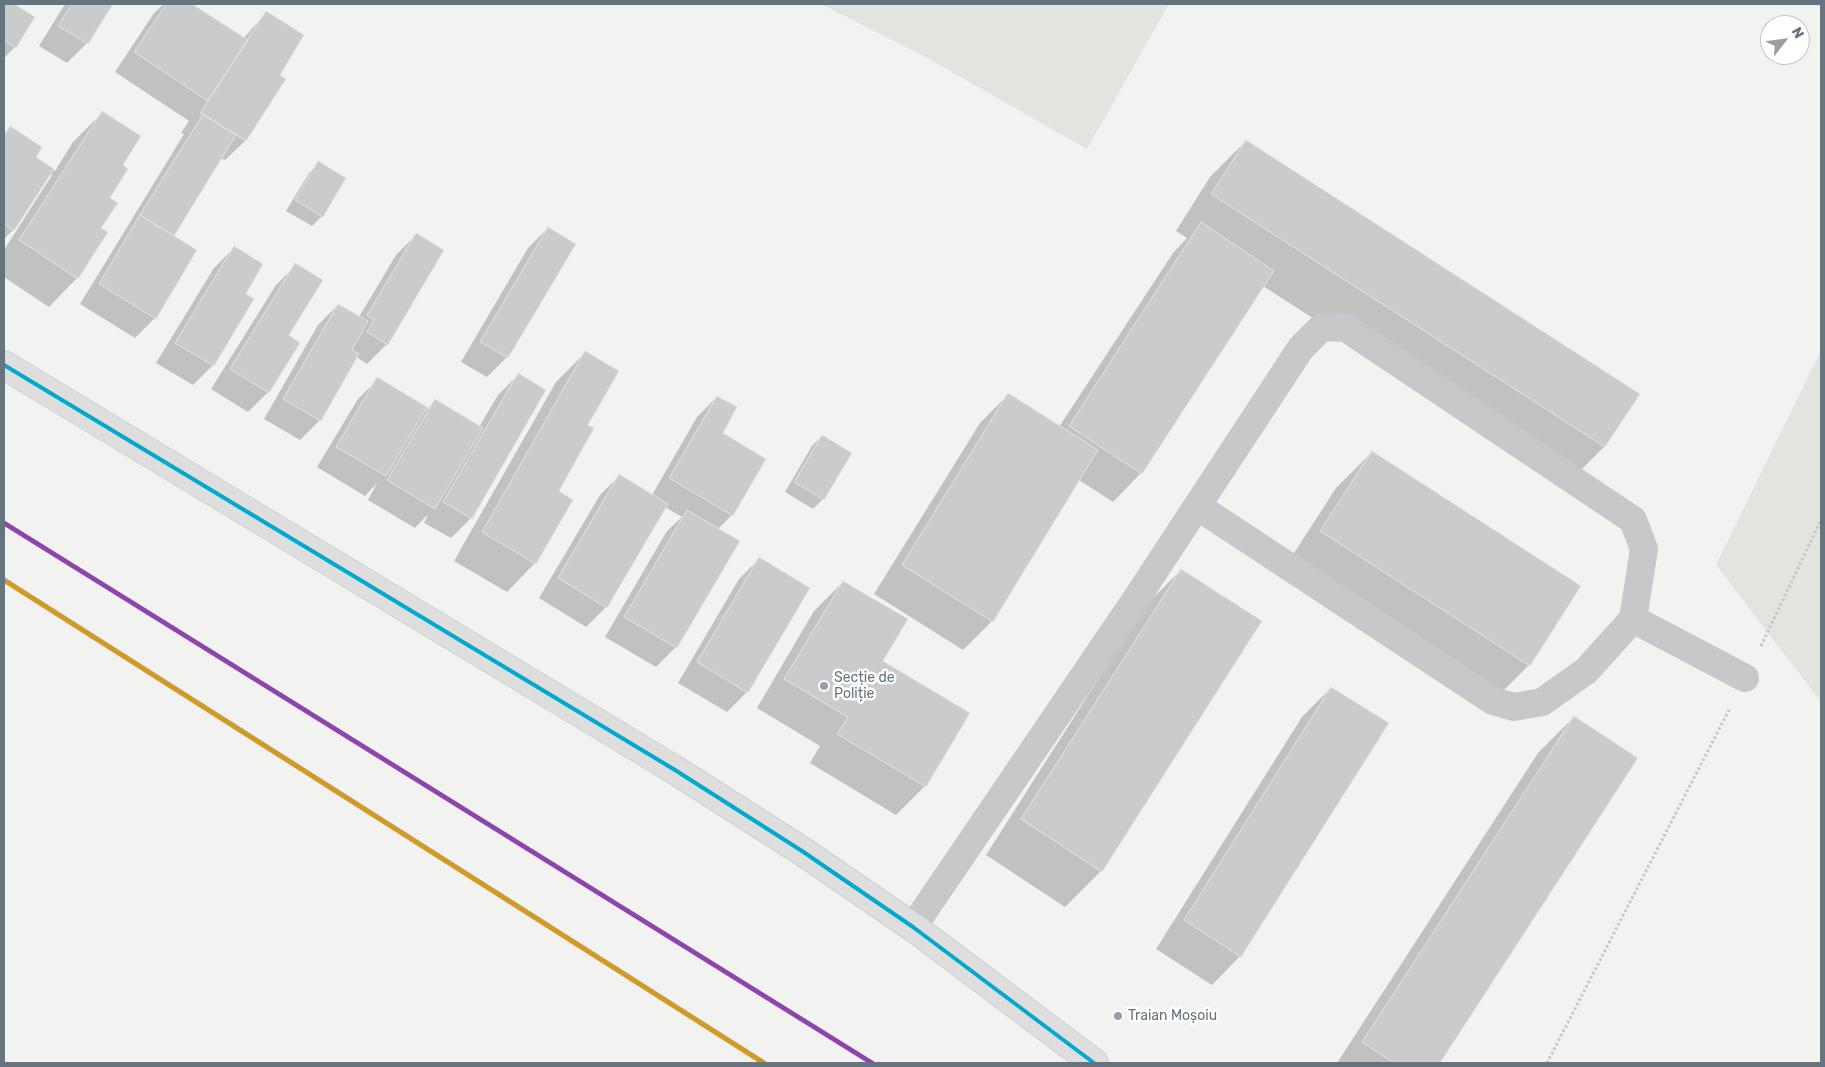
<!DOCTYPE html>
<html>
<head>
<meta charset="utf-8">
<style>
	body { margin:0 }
	#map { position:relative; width:1825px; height:1067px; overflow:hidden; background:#f2f2f1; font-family:Rubik,sans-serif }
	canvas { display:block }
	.frame { position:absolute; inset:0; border:5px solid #65747e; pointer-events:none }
	.north { position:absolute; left:1760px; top:15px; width:50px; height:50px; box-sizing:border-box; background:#fff; border:1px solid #c1c7cb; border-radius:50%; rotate:60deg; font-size:14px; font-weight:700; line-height:20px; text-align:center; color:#65747e }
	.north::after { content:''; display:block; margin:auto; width:18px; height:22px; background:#96a0a6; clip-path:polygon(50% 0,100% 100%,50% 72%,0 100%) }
</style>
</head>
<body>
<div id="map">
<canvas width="1825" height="1067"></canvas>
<div class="frame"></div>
<div class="north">N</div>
</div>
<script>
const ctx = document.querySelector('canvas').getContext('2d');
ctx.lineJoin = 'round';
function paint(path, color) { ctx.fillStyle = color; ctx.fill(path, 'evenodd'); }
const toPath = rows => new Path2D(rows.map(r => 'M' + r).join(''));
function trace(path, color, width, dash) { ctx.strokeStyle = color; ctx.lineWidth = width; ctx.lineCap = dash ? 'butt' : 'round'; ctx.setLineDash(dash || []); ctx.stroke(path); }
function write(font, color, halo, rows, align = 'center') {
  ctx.font = font + ' Rubik,sans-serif'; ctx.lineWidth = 5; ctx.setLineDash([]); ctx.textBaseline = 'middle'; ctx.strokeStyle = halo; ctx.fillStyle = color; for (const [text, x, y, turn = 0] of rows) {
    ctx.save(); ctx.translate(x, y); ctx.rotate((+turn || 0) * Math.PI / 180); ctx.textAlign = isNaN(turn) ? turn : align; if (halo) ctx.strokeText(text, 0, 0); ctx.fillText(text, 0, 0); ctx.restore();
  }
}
const green = toPath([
	[821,4,1169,4,1087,149,920,54],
	[1821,350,1821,702,1716,565]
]);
const shadow = toPath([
	[4,4,12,4,34,17,15,47,4,58],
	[65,4,111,4,87,43,67,63,39,46],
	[164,4,190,4,243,39,266,13,278,75,284,79,245,141,225,160,220,158,172,236,155,318,135,338,80,304,184,134,181,133,189,121,115,72,154,13],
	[102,113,121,166,108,198,99,229,77,278,49,307,4,277,4,250,52,175,50,173,13,230,4,239,4,134,10,128,34,157,55,171,73,142],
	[1246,141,1638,394,1604,447,1568,483,1263,286,1141,473,1113,502,1079,480,992,621,963,650,874,594,980,423,1008,395,1059,427,1173,253,1187,238,1176,231,1210,177],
	[319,163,322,216,312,226,286,211,309,173],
	[548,228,507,357,487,377,461,362,528,248],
	[416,235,387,344,367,364,356,357,320,420,300,440,264,419,318,325,338,305,359,317,396,255],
	[234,248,244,294,213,365,193,385,156,363,214,268],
	[296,265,268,392,248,412,211,389,276,285],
	[585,353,587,425,557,492,535,563,507,592,454,561,556,382],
	[518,375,471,518,451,538,424,523,428,514,415,528,368,500,377,483,365,496,317,467,358,399,378,379,423,413,435,401,479,427,498,395],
	[717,397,732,515,718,529,739,541,676,647,656,667,605,637,667,531,682,517,665,507,606,607,586,627,539,598,600,495,619,476,652,495,697,417],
	[822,436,823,499,813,509,785,492,812,446],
	[1372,452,1529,665,1493,701,1285,567,1336,488],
	[759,559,747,692,727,712,678,683,739,579],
	[1181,570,1261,621,1101,871,1065,907,986,855,1145,606],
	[843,582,881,661,925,786,896,815,810,763,820,746,757,708,814,611],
	[1331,688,1240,956,1212,985,1156,949,1302,717],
	[1574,717,1636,758,1439,1063,1337,1063,1538,753]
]);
const building = toPath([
	[4,4,14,4,35,17,16,48,4,40,4,4],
	[72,4,113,4,88,44,58,26,72,4],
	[166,4,192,4,248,40,208,101,134,52,166,4],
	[266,11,304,35,280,75,286,79,246,141,200,113,266,11],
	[102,111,141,136,123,165,128,169,110,198,118,203,101,228,108,232,78,279,19,240,102,111],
	[203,114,236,135,174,236,140,215,203,114],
	[10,126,42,147,36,157,54,169,14,231,4,224,4,136,10,126],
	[1246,140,1640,394,1605,447,1211,194,1246,140],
	[318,161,346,178,323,217,295,200,318,161],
	[140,215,197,250,156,319,99,284,140,215],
	[1201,222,1274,271,1142,474,1069,426,1201,222],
	[548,227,576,244,508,358,480,342,548,227],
	[416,233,444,250,388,345,367,332,374,319,367,315,416,233],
	[234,246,263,264,246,294,254,299,214,366,175,343,234,246],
	[295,263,323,280,289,335,300,343,269,393,230,369,295,263],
	[338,304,368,321,352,350,359,354,321,421,283,399,338,304],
	[585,351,619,371,588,425,594,428,559,491,573,500,536,564,482,532,585,351],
	[518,373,546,390,472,519,443,502,518,373],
	[377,377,427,407,386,476,336,447,377,377],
	[1008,393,1098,450,993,622,902,565,1008,393],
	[717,396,737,407,723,433,766,459,733,516,669,478,717,396],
	[435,399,483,428,435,509,387,480,435,399],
	[822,435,852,453,824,500,794,482,822,435],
	[1372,451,1581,586,1530,666,1320,531,1372,451],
	[619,474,668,504,607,608,558,578,619,474],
	[687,510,740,541,677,648,624,617,687,510],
	[759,557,810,588,748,693,697,662,759,557],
	[1181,569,1262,621,1102,872,1021,819,1181,569],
	[843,581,908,619,883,661,970,713,926,787,837,734,848,717,784,679,843,581],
	[1331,687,1389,723,1241,957,1184,920,1331,687],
	[1574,716,1638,758,1440,1063,1394,1063,1362,1042,1574,716]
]);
const path = toPath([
	[1761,646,1821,520],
	[1547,1063,1729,710]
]);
const minor = toPath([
	[1633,619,1745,678],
	[913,927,1136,599,1301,348,1322,327,1346,328,1633,520,1644,549,1633,619,1586,671,1542,702,1514,707,1493,701,1197,506]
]);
const secondary = toPath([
	[4,365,675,770,802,851,913,927,1094,1063]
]);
const rail = toPath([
	[4,580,764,1063]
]);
const bus1 = toPath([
	[4,365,675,770,802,851,913,927,1094,1063]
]);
const rail1 = toPath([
	[4,523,872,1063]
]);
const rail2 = toPath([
	[4,580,764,1063]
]);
const markers = [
	[824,686,5,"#96a0a6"],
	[1118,1016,5,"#96a0a6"]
];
const poiNames = [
	["Secție de",834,678],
	["Poliție",834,694],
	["Traian Moșoiu",1128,1016]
];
paint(green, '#e2e5df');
paint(shadow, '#0003');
paint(building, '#cacbcb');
trace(building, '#e2e2e1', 1);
trace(secondary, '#cfd0d0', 30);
trace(path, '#c5c6c6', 3, [2.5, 2.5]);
trace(minor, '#c7c8c9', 28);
trace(secondary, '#dddedd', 28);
trace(rail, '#bdbebf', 5.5);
trace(rail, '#fff', 4, [11]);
trace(bus1, '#00a9ce', 4);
trace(rail1, '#8e44ad', 5);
trace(rail2, '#d29a20', 5);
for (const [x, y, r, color] of markers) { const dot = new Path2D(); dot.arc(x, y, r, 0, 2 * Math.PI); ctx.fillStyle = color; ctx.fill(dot); trace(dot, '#fff', 2); }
write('14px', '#65747e', '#fff', poiNames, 'left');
</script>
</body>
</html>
